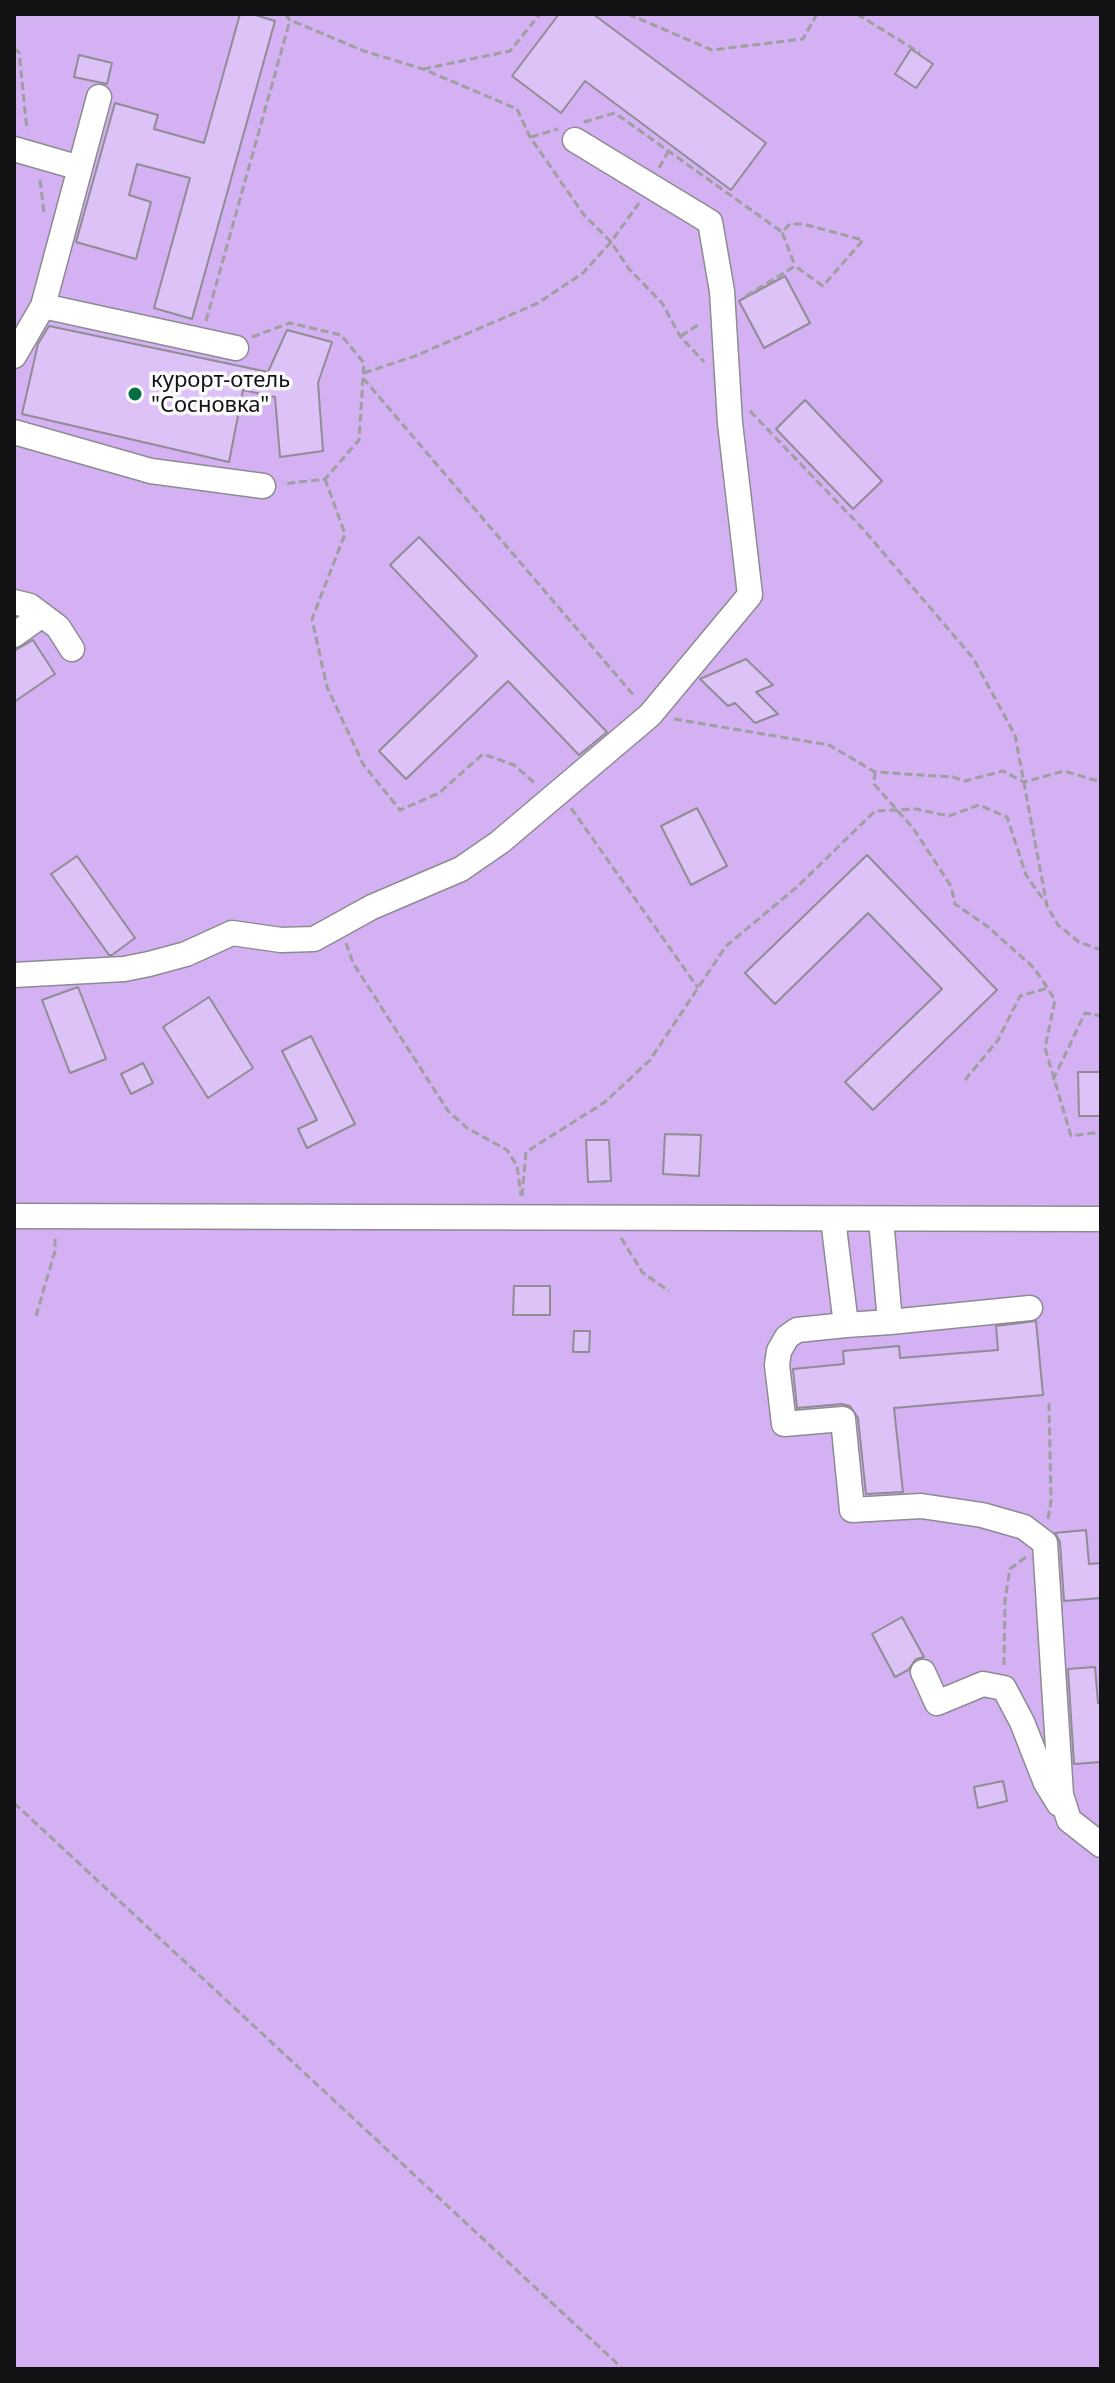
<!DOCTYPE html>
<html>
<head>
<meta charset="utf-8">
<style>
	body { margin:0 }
	#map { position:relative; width:1115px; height:2383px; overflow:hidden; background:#fcfbfe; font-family:"Noto Sans",sans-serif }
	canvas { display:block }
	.frame { position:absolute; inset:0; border:16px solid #121114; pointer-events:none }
</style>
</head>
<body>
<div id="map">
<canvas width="1115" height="2383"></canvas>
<div class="frame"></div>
</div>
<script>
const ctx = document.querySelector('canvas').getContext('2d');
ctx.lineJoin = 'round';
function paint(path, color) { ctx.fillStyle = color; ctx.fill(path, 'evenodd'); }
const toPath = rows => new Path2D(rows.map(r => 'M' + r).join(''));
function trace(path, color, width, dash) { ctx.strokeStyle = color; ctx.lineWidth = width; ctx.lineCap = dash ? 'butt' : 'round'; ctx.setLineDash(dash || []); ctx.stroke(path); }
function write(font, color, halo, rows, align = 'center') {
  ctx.font = font + ' "Noto Sans",sans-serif'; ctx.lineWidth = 7; ctx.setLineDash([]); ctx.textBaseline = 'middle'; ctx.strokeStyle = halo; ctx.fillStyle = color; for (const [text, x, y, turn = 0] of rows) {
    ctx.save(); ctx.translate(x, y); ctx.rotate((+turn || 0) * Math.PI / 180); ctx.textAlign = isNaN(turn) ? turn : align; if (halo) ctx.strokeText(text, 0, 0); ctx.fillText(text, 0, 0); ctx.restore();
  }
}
const forest = toPath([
	[14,14,1101,14,1101,2369,14,2369]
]);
const building = toPath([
	[240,14,252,14,275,21,192,319,154,308,190,178,137,164,129,195,151,202,136,259,76,242,115,103,158,115,154,129,204,143,240,14],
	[559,14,593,14,766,143,731,190,585,81,561,113,512,76,559,14],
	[911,49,933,64,916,88,895,74,911,49],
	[79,55,112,63,107,84,74,77,79,55],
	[785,276,810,323,764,348,739,301,785,276],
	[49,326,268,372,287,330,332,342,318,383,323,451,280,457,275,397,243,390,229,462,22,414,38,344,49,326],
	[805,400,882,481,853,509,776,429,805,400],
	[419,537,607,732,579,755,508,681,406,779,379,751,477,656,390,565,419,537],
	[33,640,55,674,14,702,14,651,33,640],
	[746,659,773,685,756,692,778,714,755,723,735,703,728,706,700,679,746,659],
	[697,808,727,866,691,885,661,826,697,808],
	[867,855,997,990,873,1110,845,1082,942,989,868,913,775,1004,745,973,867,855],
	[77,856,135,938,112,955,109,955,51,874,77,856],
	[78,987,106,1059,70,1073,42,1000,78,987],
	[209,997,253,1068,208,1098,163,1027,209,997],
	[311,1036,355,1124,307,1148,298,1129,317,1120,282,1051,311,1036],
	[143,1063,153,1083,131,1094,121,1074,143,1063],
	[1078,1072,1101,1072,1101,1116,1079,1116,1078,1072],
	[665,1134,701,1135,699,1176,663,1174,665,1134],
	[586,1140,609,1140,611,1181,588,1182,586,1140],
	[514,1286,550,1286,550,1315,513,1315,514,1286],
	[1036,1321,1043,1395,894,1408,903,1492,866,1494,858,1418,850,1406,842,1404,797,1408,793,1369,844,1364,843,1351,899,1346,900,1358,998,1350,996,1326,1036,1321],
	[574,1331,590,1331,589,1352,573,1352,574,1331],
	[1086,1530,1089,1564,1101,1563,1101,1598,1064,1601,1060,1542,1055,1533,1086,1530],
	[902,1617,924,1657,916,1659,908,1670,895,1677,872,1634,902,1617],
	[1095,1667,1098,1703,1101,1702,1101,1762,1074,1764,1068,1669,1095,1667],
	[1003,1781,1007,1801,978,1808,974,1787,1003,1781]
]);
const path = toPath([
	[285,14,290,20,364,51,423,69,517,109,530,137,584,215,611,242,629,269,662,303,680,336,704,362],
	[628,14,712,50,803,39,817,14],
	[857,14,920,53],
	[14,49,19,52,27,130],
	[423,69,510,51,540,14],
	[584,122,615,113,782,232],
	[531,137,558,129],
	[659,168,668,152],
	[40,180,44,212],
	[746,296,795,266,823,286,863,240,803,224,790,224,782,232,795,266],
	[206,321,290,20],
	[681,336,701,323],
	[252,337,290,323,341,335,364,363,359,440,325,479,283,484],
	[364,373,415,356,538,303,583,273,611,242,639,203],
	[363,378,635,697],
	[750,411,863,529,973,658,1015,735,1047,906,1058,925,1079,942,1101,950],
	[325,479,345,534,312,619,327,687,363,764,400,810,439,793,483,754,514,765,537,785],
	[674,719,829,745,875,772,953,777,965,781,1003,771,1024,782,1064,771,1101,782],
	[875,772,874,784,913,828,951,886,955,904,987,926,1032,966,1041,978,1055,1000,1045,1048,1071,1136,1101,1132],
	[571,808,698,988],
	[346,943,353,963,448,1111,467,1128,507,1150,517,1166,521,1195],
	[965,1080,998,1040,1020,996,1048,988],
	[1053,1080,1085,1013,1101,1016],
	[522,1196,526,1152,605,1102,650,1060,726,946,797,887,875,811,916,809,949,816,979,805,1007,817,1026,875,1045,902],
	[522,1196,525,1163],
	[621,1238,643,1273,669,1291],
	[36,1316,55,1251,55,1236],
	[1048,1519,1051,1501,1049,1403],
	[1004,1665,1005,1600,1010,1569,1026,1557],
	[14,1803,623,2369]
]);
const minor = toPath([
	[14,149,80,168],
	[43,306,99,97],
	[14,356,43,306,236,348],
	[14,432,151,471,263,486],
	[14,602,30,606,58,627,72,649],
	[14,635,42,615],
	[14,975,124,969,149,964,186,954,232,933,281,940,314,939,372,907,461,869,500,842,650,715,750,595,730,423,722,291,710,222,575,140],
	[14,1216,1101,1219],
	[833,1219,846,1325,890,1322,881,1219],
	[890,1322,1030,1308],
	[846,1325,797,1330,787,1337,779,1351,777,1365,784,1424,843,1419,852,1510,921,1506,982,1515,1024,1527,1045,1543,1061,1795,1069,1820,1101,1845],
	[923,1672,937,1703,983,1684,1004,1688,1022,1722,1046,1783,1059,1804]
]);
const markers = [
	[135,394,8,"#076d43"]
];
const poiNames = [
	["курорт-отель",151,381],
	["\"Сосновка\"",151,406]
];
paint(forest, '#d3b1f3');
paint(building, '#ddc2f7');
trace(building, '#908c94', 2);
trace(minor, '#8e8a92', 27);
trace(path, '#9f9ea1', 3, [8, 4]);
trace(minor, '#fff', 24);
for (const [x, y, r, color] of markers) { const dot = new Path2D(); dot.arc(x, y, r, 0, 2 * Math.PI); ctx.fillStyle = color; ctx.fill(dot); trace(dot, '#fcfbfe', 3); }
write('22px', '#121114', '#fcfbfe', poiNames, 'left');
</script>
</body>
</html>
